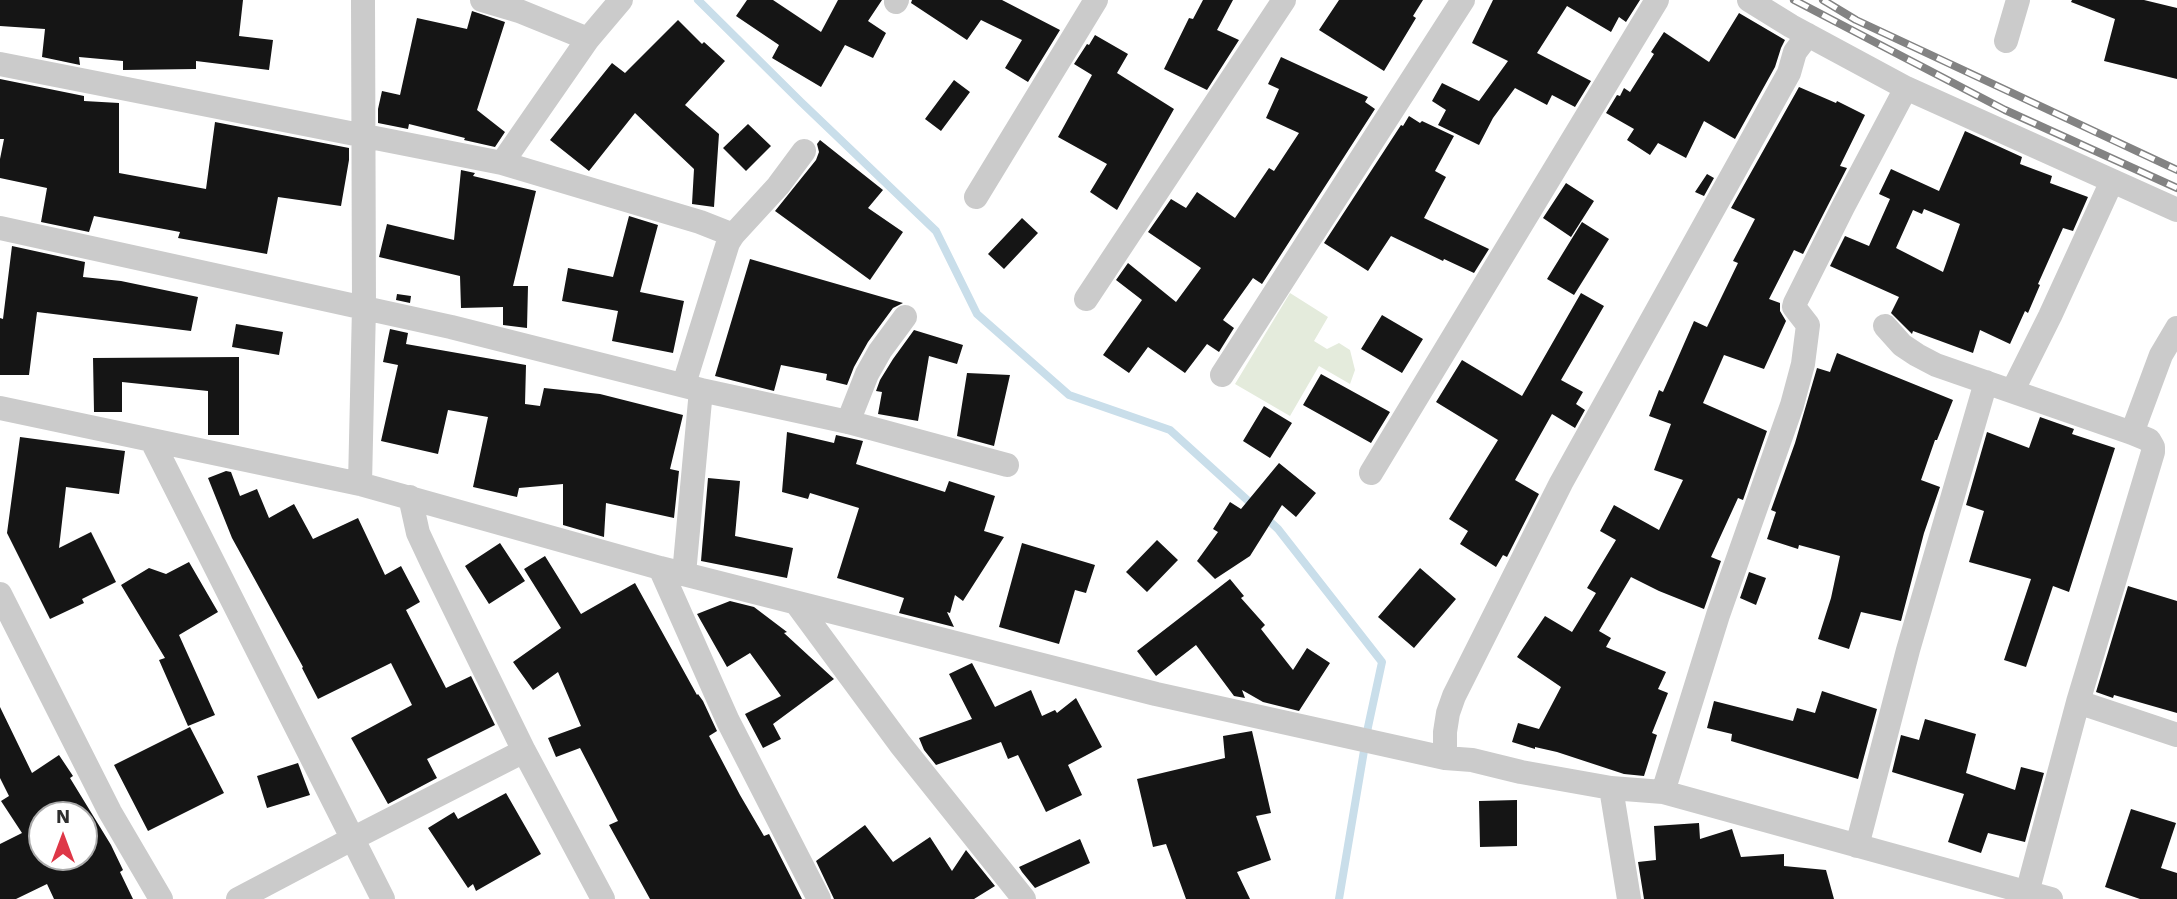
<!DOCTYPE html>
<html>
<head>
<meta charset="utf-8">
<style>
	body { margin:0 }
	#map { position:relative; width:2177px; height:899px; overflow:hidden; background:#fff; font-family:"Work Sans",sans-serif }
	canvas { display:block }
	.north { position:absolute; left:28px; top:801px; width:70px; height:70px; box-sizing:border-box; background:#fff; border:2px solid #ababab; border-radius:50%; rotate:0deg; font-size:19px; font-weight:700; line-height:28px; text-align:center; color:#2e2e2e }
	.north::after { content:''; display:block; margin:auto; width:24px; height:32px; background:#de3747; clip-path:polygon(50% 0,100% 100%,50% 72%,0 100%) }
</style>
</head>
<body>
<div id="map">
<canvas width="2177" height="899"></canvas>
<div class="north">N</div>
</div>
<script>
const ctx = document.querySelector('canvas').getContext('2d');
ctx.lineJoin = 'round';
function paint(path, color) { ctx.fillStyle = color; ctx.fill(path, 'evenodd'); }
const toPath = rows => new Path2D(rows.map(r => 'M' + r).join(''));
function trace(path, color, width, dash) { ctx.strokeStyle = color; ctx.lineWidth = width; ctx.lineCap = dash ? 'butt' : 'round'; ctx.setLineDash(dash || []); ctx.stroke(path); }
const green = toPath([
	[1290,293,1328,317,1314,341,1327,349,1339,343,1350,350,1355,370,1350,384,1319,366,1290,416,1235,384]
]);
const stream = toPath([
	[698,0,801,102,936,231,977,314,1069,395,1170,430,1256,508],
	[1265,517,1278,529,1382,662,1368,727,1339,899]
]);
const building = toPath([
	[0,0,243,0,239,36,273,40,269,70,196,61,196,69,123,70,123,61,79,57,80,65,42,57,45,29,0,26],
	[747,0,773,0,821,32,838,0,882,0,868,21,886,33,873,58,845,45,821,87,772,58,779,45,736,16],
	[912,0,1002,0,1060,30,1028,82,1005,68,1022,40,981,20,967,40,911,3],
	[1203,0,1233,0,1217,30,1239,40,1207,90,1164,69,1189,18,1193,19],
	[1339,0,1423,0,1413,16,1416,18,1384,71,1319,30],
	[1493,0,1640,0,1626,22,1619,17,1611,32,1567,6,1537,53,1591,81,1575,107,1552,95,1547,105,1515,88,1493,118,1479,145,1438,125,1446,110,1432,101,1442,83,1479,101,1508,61,1472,43],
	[2072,0,2144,0,2177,8,2177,79,2104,61,2115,19,2071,2],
	[472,11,505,22,477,110,505,132,495,147,464,140,465,138,409,124,408,129,378,123,378,109,382,91,400,95,417,18,467,29],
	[1739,13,1785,40,1781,48,1775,67,1735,139,1704,121,1686,158,1658,143,1650,155,1627,140,1634,129,1606,113,1617,95,1620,96,1624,88,1630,92,1654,54,1651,52,1664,32,1709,62],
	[678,20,702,44,704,42,725,61,685,105,719,134,714,207,692,204,694,169,635,113,589,171,550,140,612,63,625,73],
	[1095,35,1128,54,1117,73,1174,109,1117,210,1090,192,1107,164,1058,137,1092,75,1074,64,1087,44,1089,45],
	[1281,57,1368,97,1365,102,1375,109,1262,284,1253,278,1223,320,1234,328,1219,352,1207,344,1185,373,1148,347,1129,373,1103,355,1142,300,1116,280,1128,263,1176,302,1201,268,1148,232,1171,199,1186,208,1197,192,1235,218,1269,168,1274,171,1299,133,1266,118,1279,89,1268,84],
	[0,79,84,96,84,101,119,103,119,173,206,189,215,122,349,148,349,160,341,206,278,197,267,254,178,238,180,232,94,216,89,232,41,222,47,188,0,178,0,159,4,139,0,139],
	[954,80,970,92,941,131,925,119],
	[1799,87,1836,103,1837,101,1865,115,1840,166,1847,168,1803,254,1794,250,1769,299,1780,303,1780,311,1786,321,1764,369,1724,355,1703,403,1767,431,1743,500,1738,498,1711,557,1721,561,1704,609,1659,591,1631,577,1599,631,1611,638,1606,647,1666,672,1658,689,1668,693,1652,733,1657,735,1644,776,1624,774,1557,752,1535,747,1535,749,1512,742,1518,723,1539,729,1561,687,1517,657,1545,616,1572,632,1596,593,1587,588,1616,540,1600,531,1614,505,1659,530,1683,480,1654,470,1671,424,1649,416,1659,390,1663,392,1694,321,1707,327,1738,263,1733,261,1755,219,1731,208],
	[1409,116,1420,123,1422,121,1454,136,1435,171,1446,177,1424,218,1489,249,1474,273,1444,259,1443,261,1391,236,1368,271,1324,243,1401,125,1403,126],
	[748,124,771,146,746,171,723,148],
	[1965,131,2022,157,2020,164,2052,176,2050,183,2088,197,2073,231,2063,228,2038,284,2040,285,2028,313,2025,311,2010,344,1980,330,1973,353,1913,331,1912,334,1891,313,1899,297,1830,266,1845,236,1869,246,1890,199,1879,194,1891,169,1939,191],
	[1924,209,1960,224,1943,272,1896,248,1913,210,1922,214],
	[820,140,883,190,868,208,903,232,870,280,775,211,816,160,819,152,817,144],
	[461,170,475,173,473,176,536,191,513,286,528,286,527,328,503,325,503,307,461,308,460,276,379,257,387,224,454,240],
	[1707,174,1714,178,1704,196,1695,192],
	[1566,183,1594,201,1571,237,1543,218],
	[629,216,658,225,640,292,684,301,673,353,612,341,618,311,562,301,568,268,613,277],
	[1022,218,1038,233,1004,269,988,254],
	[1582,222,1609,239,1574,295,1547,279],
	[12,246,85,262,83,277,121,281,198,297,191,331,37,312,29,375,0,375,0,318,3,319],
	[750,259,903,303,893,308,868,342,854,367,847,385,826,380,827,374,781,365,774,391,715,376],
	[1581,293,1604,306,1561,380,1583,392,1576,404,1585,410,1575,428,1552,414,1515,480,1539,494,1507,557,1503,555,1496,567,1460,544,1468,531,1449,519,1498,440,1436,402,1462,360,1522,396],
	[397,294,411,296,410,303,396,300],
	[1382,315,1423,339,1402,373,1361,349],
	[236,324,283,332,279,355,232,347],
	[390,329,408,333,406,344,526,365,525,404,540,406,544,388,600,394,683,415,670,469,679,471,674,518,606,503,604,537,563,525,563,484,519,488,517,497,473,487,488,417,448,410,438,454,381,441,398,365,383,362],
	[914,330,963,345,957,364,929,356,918,421,878,414,882,392,876,391,880,380,893,359],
	[1837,353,1953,400,1937,440,1935,440,1921,480,1940,487,1924,533,1901,621,1861,612,1849,649,1818,639,1831,598,1840,556,1799,545,1798,549,1767,539,1776,512,1771,510,1795,443,1817,368,1830,372],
	[239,357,239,435,208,435,208,391,122,382,122,412,94,412,93,358],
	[967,373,1010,375,994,446,957,436],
	[1321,374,1390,412,1371,443,1303,405],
	[1264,406,1292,423,1270,458,1243,441],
	[2040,417,2074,429,2072,434,2115,448,2069,592,2053,586,2026,667,2004,660,2031,579,1969,562,1984,511,1966,505,1987,432,2029,448],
	[787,432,834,443,836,435,863,441,856,464,945,492,949,481,995,496,984,531,1004,537,963,601,955,595,950,613,947,612,954,627,899,613,904,598,837,578,859,508,810,493,808,499,782,492],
	[20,437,125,451,119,494,66,487,59,548,91,532,116,582,82,599,84,603,50,619,7,533],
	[1279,463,1316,493,1296,517,1282,505,1250,556,1215,579,1197,561,1218,532,1213,529,1230,502,1241,509],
	[226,471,231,472,240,496,257,489,269,518,294,504,313,539,358,518,385,575,401,566,420,602,406,610,446,688,471,676,495,725,427,759,437,778,388,804,351,738,412,705,391,663,318,699,302,668,303,667,232,538,208,478],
	[708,478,740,481,735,536,793,548,787,578,701,561],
	[1157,540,1178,560,1147,592,1126,572],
	[500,543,525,581,489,604,465,566],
	[1022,543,1095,565,1086,593,1075,590,1059,644,999,627],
	[545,556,581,614,635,583,697,695,698,694,703,701,717,731,709,736,740,795,764,836,769,834,802,899,650,899,609,825,618,821,580,748,556,757,548,738,581,726,558,672,533,690,513,662,561,628,524,569],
	[189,562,218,612,179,635,215,715,188,726,159,660,165,658,121,585,149,568,166,574],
	[1420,568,1456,599,1414,648,1378,617],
	[1749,572,1766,578,1756,605,1740,598],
	[1230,579,1244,596,1241,598,1265,625,1261,629,1293,670,1307,648,1330,663,1299,711,1263,702,1242,690,1245,698,1234,696,1196,645,1156,676,1137,651],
	[2128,586,2177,601,2177,713,2114,695,2113,698,2096,692],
	[730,601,754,607,787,632,784,633,834,679,773,724,781,739,763,748,745,714,781,696,750,653,727,667,697,614],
	[972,663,995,707,1031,690,1042,716,1055,710,1057,713,1076,698,1102,747,1068,765,1082,795,1046,812,1018,755,1008,759,1001,742,936,765,924,750,919,738,972,719,949,674],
	[1822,691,1877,709,1858,779,1731,741,1732,734,1707,728,1714,701,1793,721,1797,708,1815,713],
	[0,707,32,773,59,755,73,776,70,778,111,845,123,870,120,872,133,899,54,899,47,884,16,899,0,899,0,844,22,833,1,801,9,796,0,778],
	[42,815,84,815,84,857,42,857],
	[1925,719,1976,734,1966,773,2015,790,2021,767,2044,773,2025,842,1988,833,1981,853,1948,842,1964,794,1892,772,1901,735,1919,740],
	[190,727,224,793,148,831,114,765],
	[1252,731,1271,813,1256,816,1271,860,1237,872,1250,899,1186,899,1166,844,1153,847,1137,779,1225,758,1223,736],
	[298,763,310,795,267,808,257,776],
	[506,793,541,854,476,891,473,884,468,888,428,828,454,812,458,819],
	[1517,800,1517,846,1480,847,1479,801],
	[2131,809,2176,823,2161,868,2177,873,2177,899,2140,899,2105,887],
	[1699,823,1700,839,1732,829,1741,857,1784,854,1784,866,1826,870,1834,899,1644,899,1638,862,1656,860,1654,826],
	[865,825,893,862,930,837,952,871,966,850,995,886,974,899,834,899,816,861],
	[1080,839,1090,863,1035,888,1022,872,1019,867]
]);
const street = toPath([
	[482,0,519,11,588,39],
	[1749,0,1791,26,1906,88,2177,210],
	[896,2,897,0],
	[2006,41,2018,0],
	[0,64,502,163,700,222,733,235],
	[502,163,588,39,621,0],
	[976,197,1096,0],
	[0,228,451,327,701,390,848,422,1007,465],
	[1086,299,1284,0],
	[1885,326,1902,345,1917,355,1936,365,2132,433,2149,440,2153,447,2153,452,2078,702,2027,893],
	[1222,375,1463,0],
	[684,384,728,243,733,235,778,186,804,151],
	[2013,390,2050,316,2112,181],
	[0,408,360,484,660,568,1156,694,1445,758,1472,760,1521,772,1611,788,1663,792,2051,899],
	[848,422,867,374,880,351,905,317],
	[2132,433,2161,355,2177,328],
	[152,441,383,899],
	[1371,473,1657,0],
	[360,484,364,307,363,0],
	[410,497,418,533,433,565,524,751,603,899],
	[660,568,728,721,819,899],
	[684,574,701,390],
	[0,594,110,812,161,899],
	[796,603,900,744,1024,899],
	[2078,702,2177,735],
	[1445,758,1445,732,1448,713,1454,696,1561,483,1789,73,1795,52,1808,35],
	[1611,788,1629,899],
	[1663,792,1718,615,1792,405,1803,364,1808,325,1794,307,1795,303,1843,207,1906,88],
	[1857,846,1908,650,1986,382],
	[238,899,352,839,524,751]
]);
const rail = toPath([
	[1794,0,2005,110,2177,188],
	[1823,0,1856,20,2177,170]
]);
paint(green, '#e4ebdc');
trace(stream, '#c9deea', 8);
paint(building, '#151515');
trace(street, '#cbcbcb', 24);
trace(rail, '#838383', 8);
trace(rail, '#fff', 5, [16]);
</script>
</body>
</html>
